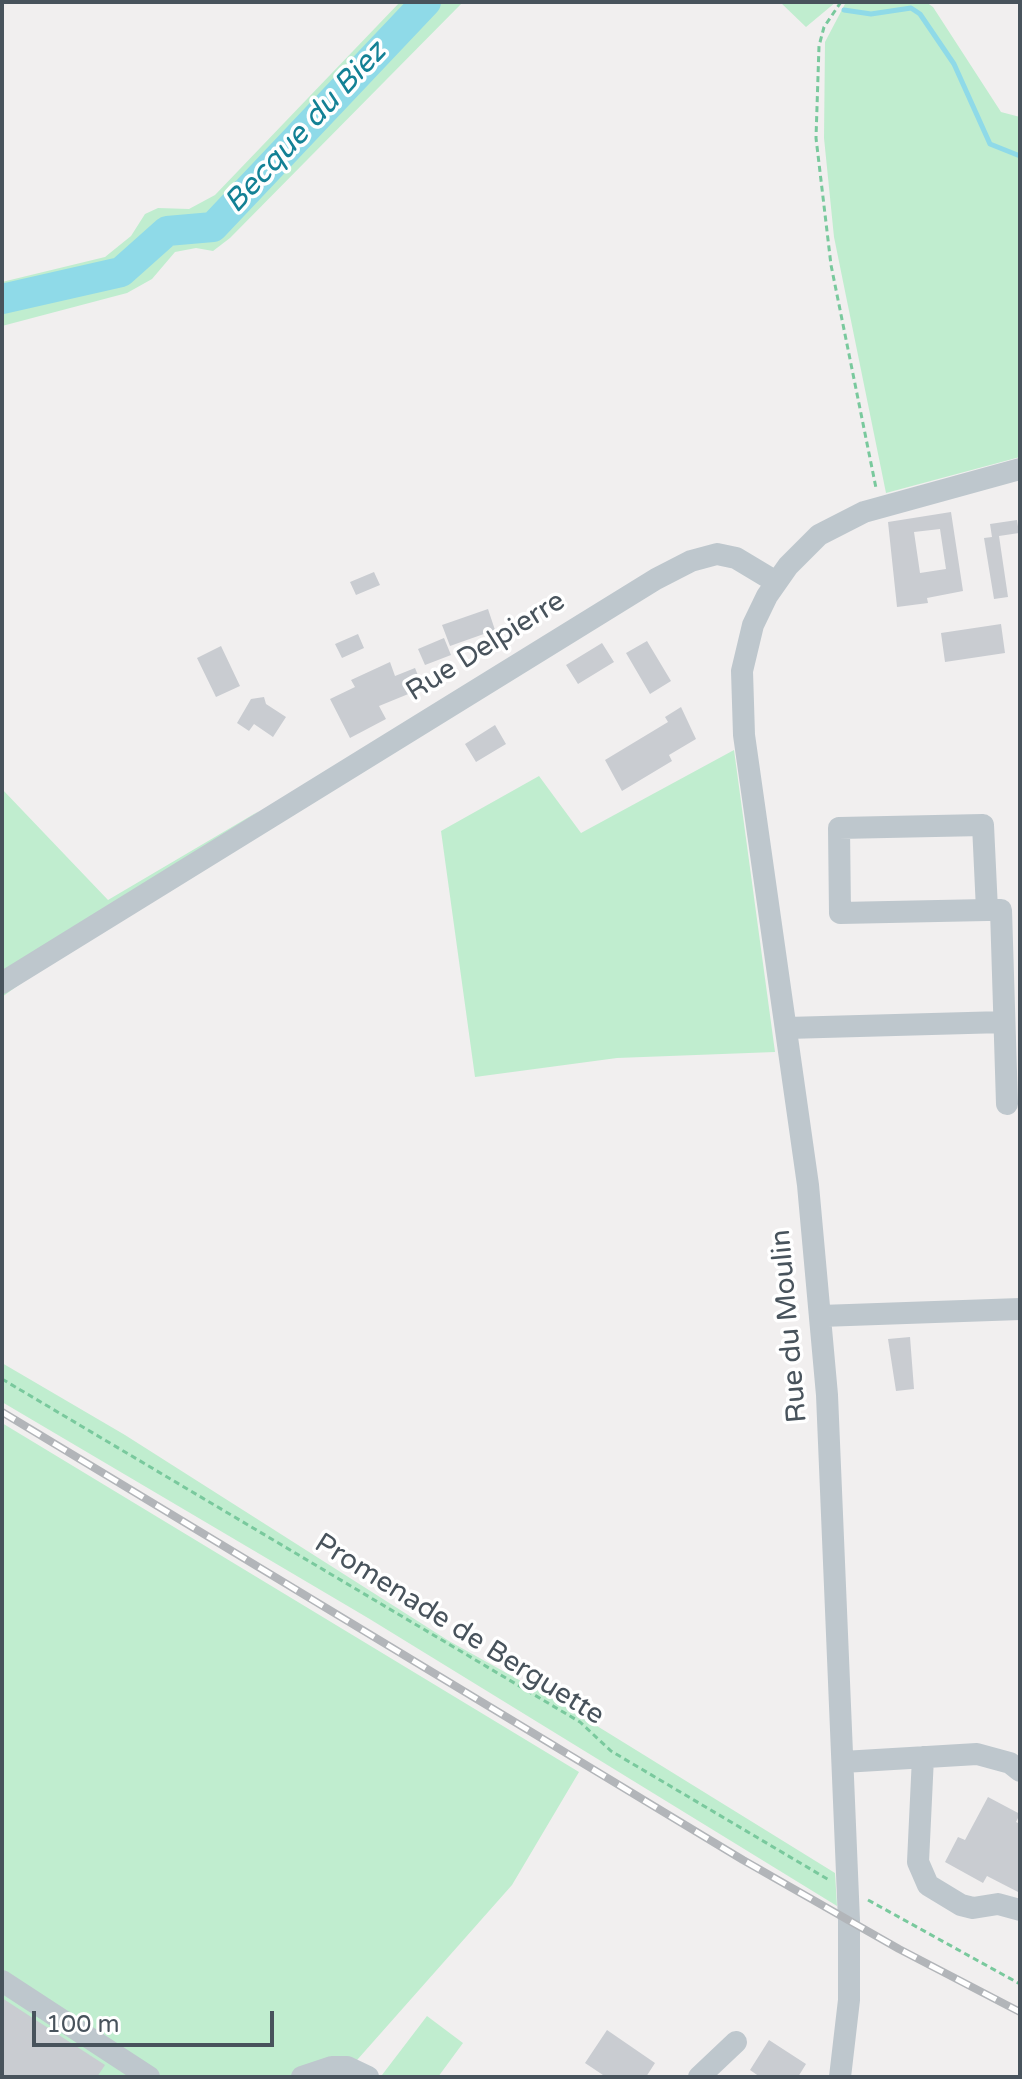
<!DOCTYPE html>
<html>
<head>
<meta charset="utf-8">
<style>
	body { margin:0 }
	#map { position:relative; width:1022px; height:2079px; overflow:hidden; background:#f1efef; font-family:"Varela Round",sans-serif }
	canvas { display:block }
	.frame { position:absolute; inset:0; border:4px solid #48535c; pointer-events:none }
	.scale { position:absolute; left:32px; top:2011px; width:242px; height:36px; box-sizing:border-box; border:4px solid #48535c; border-top:0; padding-left:10px; font-size:24px; line-height:28px; white-space:nowrap; color:#48535c; -webkit-text-stroke:6px #fff; paint-order:stroke }
</style>
</head>
<body>
<div id="map">
<canvas width="1022" height="2079"></canvas>
<div class="frame"></div>
<div class="scale">100 m</div>
</div>
<script>
const ctx = document.querySelector('canvas').getContext('2d');
ctx.lineJoin = 'round';
function paint(path, color) { ctx.fillStyle = color; ctx.fill(path, 'evenodd'); }
const toPath = rows => new Path2D(rows.map(r => 'M' + r).join(''));
function trace(path, color, width, dash) { ctx.strokeStyle = color; ctx.lineWidth = width; ctx.lineCap = dash ? 'butt' : 'round'; ctx.setLineDash(dash || []); ctx.stroke(path); }
function write(font, color, halo, rows, align = 'center') {
  ctx.font = font + ' "Varela Round",sans-serif'; ctx.lineWidth = 7; ctx.setLineDash([]); ctx.textBaseline = 'middle'; ctx.strokeStyle = halo; ctx.fillStyle = color; for (const [text, x, y, turn = 0] of rows) {
    ctx.save(); ctx.translate(x, y); ctx.rotate((+turn || 0) * Math.PI / 180); ctx.textAlign = isNaN(turn) ? turn : align; if (halo) ctx.strokeText(text, 0, 0); ctx.fillText(text, 0, 0); ctx.restore();
  }
}
const green = toPath([
	[400,2,463,2,230,238,213,251,196,248,175,252,152,279,127,293,2,326,2,282,105,257,131,236,145,214,158,208,189,209,215,195],
	[780,2,836,2,806,27],
	[846,2,926,2,933,7,1001,112,1020,117,1020,457,886,493,834,237,824,138,825,42],
	[734,750,775,1052,617,1058,475,1077,441,831,539,776,581,833],
	[2,789,108,900,259,811,2,997],
	[2,1363,125,1435,449,1641,555,1700,835,1873,837,1906,368,1618,2,1402],
	[2,1423,579,1772,512,1885,342,2077,2,2077],
	[427,2016,463,2043,438,2077,385,2077,382,2075]
]);
const stream = toPath([
	[844,10,871,14,911,8,920,14,954,64,990,144,1020,156]
]);
const river = toPath([
	[2,299,121,272,167,231,213,227,426,2]
]);
const building = toPath([
	[951,512,963,591,927,598,928,603,897,607,888,522],
	[940,529,946,569,920,573,914,532],
	[1017,520,1019,533,999,536,1008,597,994,599,984,538,992,537,990,524],
	[374,572,380,585,356,595,350,582],
	[488,609,495,630,450,646,442,625],
	[1001,624,1005,653,945,662,941,633],
	[358,634,364,648,342,658,335,644],
	[444,638,451,655,425,665,418,649],
	[647,641,671,681,650,694,626,653],
	[602,643,614,662,578,684,566,665],
	[221,646,240,686,216,697,197,658],
	[390,662,395,676,415,668,423,688,379,706,386,719,350,738,330,699,355,687,351,680],
	[264,697,266,704,286,717,273,737,254,724,249,731,237,723,251,699],
	[681,707,696,739,669,755,672,761,622,791,605,760,668,722,665,717],
	[495,725,506,744,476,762,465,744],
	[910,1337,914,1389,896,1391,888,1339],
	[988,1797,1020,1814,1016,1822,1020,1824,1020,1893,987,1876,983,1883,945,1862,958,1837,965,1840],
	[2,1998,105,2065,97,2077,2,2077],
	[607,2030,655,2063,646,2077,606,2077,585,2063],
	[769,2040,806,2064,798,2077,760,2077,750,2070]
]);
const path = toPath([
	[841,2,824,27,819,46,816,138,831,265,876,488],
	[2,1379,580,1722,611,1751,829,1880],
	[868,1900,1020,1984]
]);
const minor = toPath([
	[987,910,983,825,839,828,840,913,987,910,1001,910,1007,1104],
	[2,983,656,579,691,561,717,554,736,558,776,582],
	[787,1028,1004,1022],
	[821,1316,1020,1309],
	[923,1757,918,1862,928,1885,961,1905,973,1908,998,1904,1020,1910],
	[843,1762,977,1754,1010,1763,1020,1771],
	[2,1981,149,2077],
	[302,2077,332,2067,347,2067,368,2077],
	[699,2077,736,2042],
	[840,2077,849,2000,849,1921,827,1395,808,1185,744,735,742,671,753,625,767,596,788,566,819,535,864,512,1020,469]
]);
const rail = toPath([
	[2,1412,743,1860,899,1949,1020,2012]
]);
const streetNames = [
	["Rue Delpierre",486,647,-32],
	["Rue du Moulin",790,1326,-95],
	["Promenade de Berguette",459,1630,32]
];
const waterNames = [
	["Becque du Biez",306,128,-47]
];
paint(green, '#c0edcf');
trace(stream, '#8fdae8', 5);
trace(river, '#8fdae8', 30);
paint(building, '#c9ccd1');
trace(path, '#79c99d', 3, [6, 4]);
trace(minor, '#bec7cd', 22);
trace(rail, '#b2b5b9', 8);
trace(rail, '#fff', 5, [15]);
write('28px', '#48535c', '#fff', streetNames);
write('italic 30px', '#138195', '#fff', waterNames);
</script>
</body>
</html>
